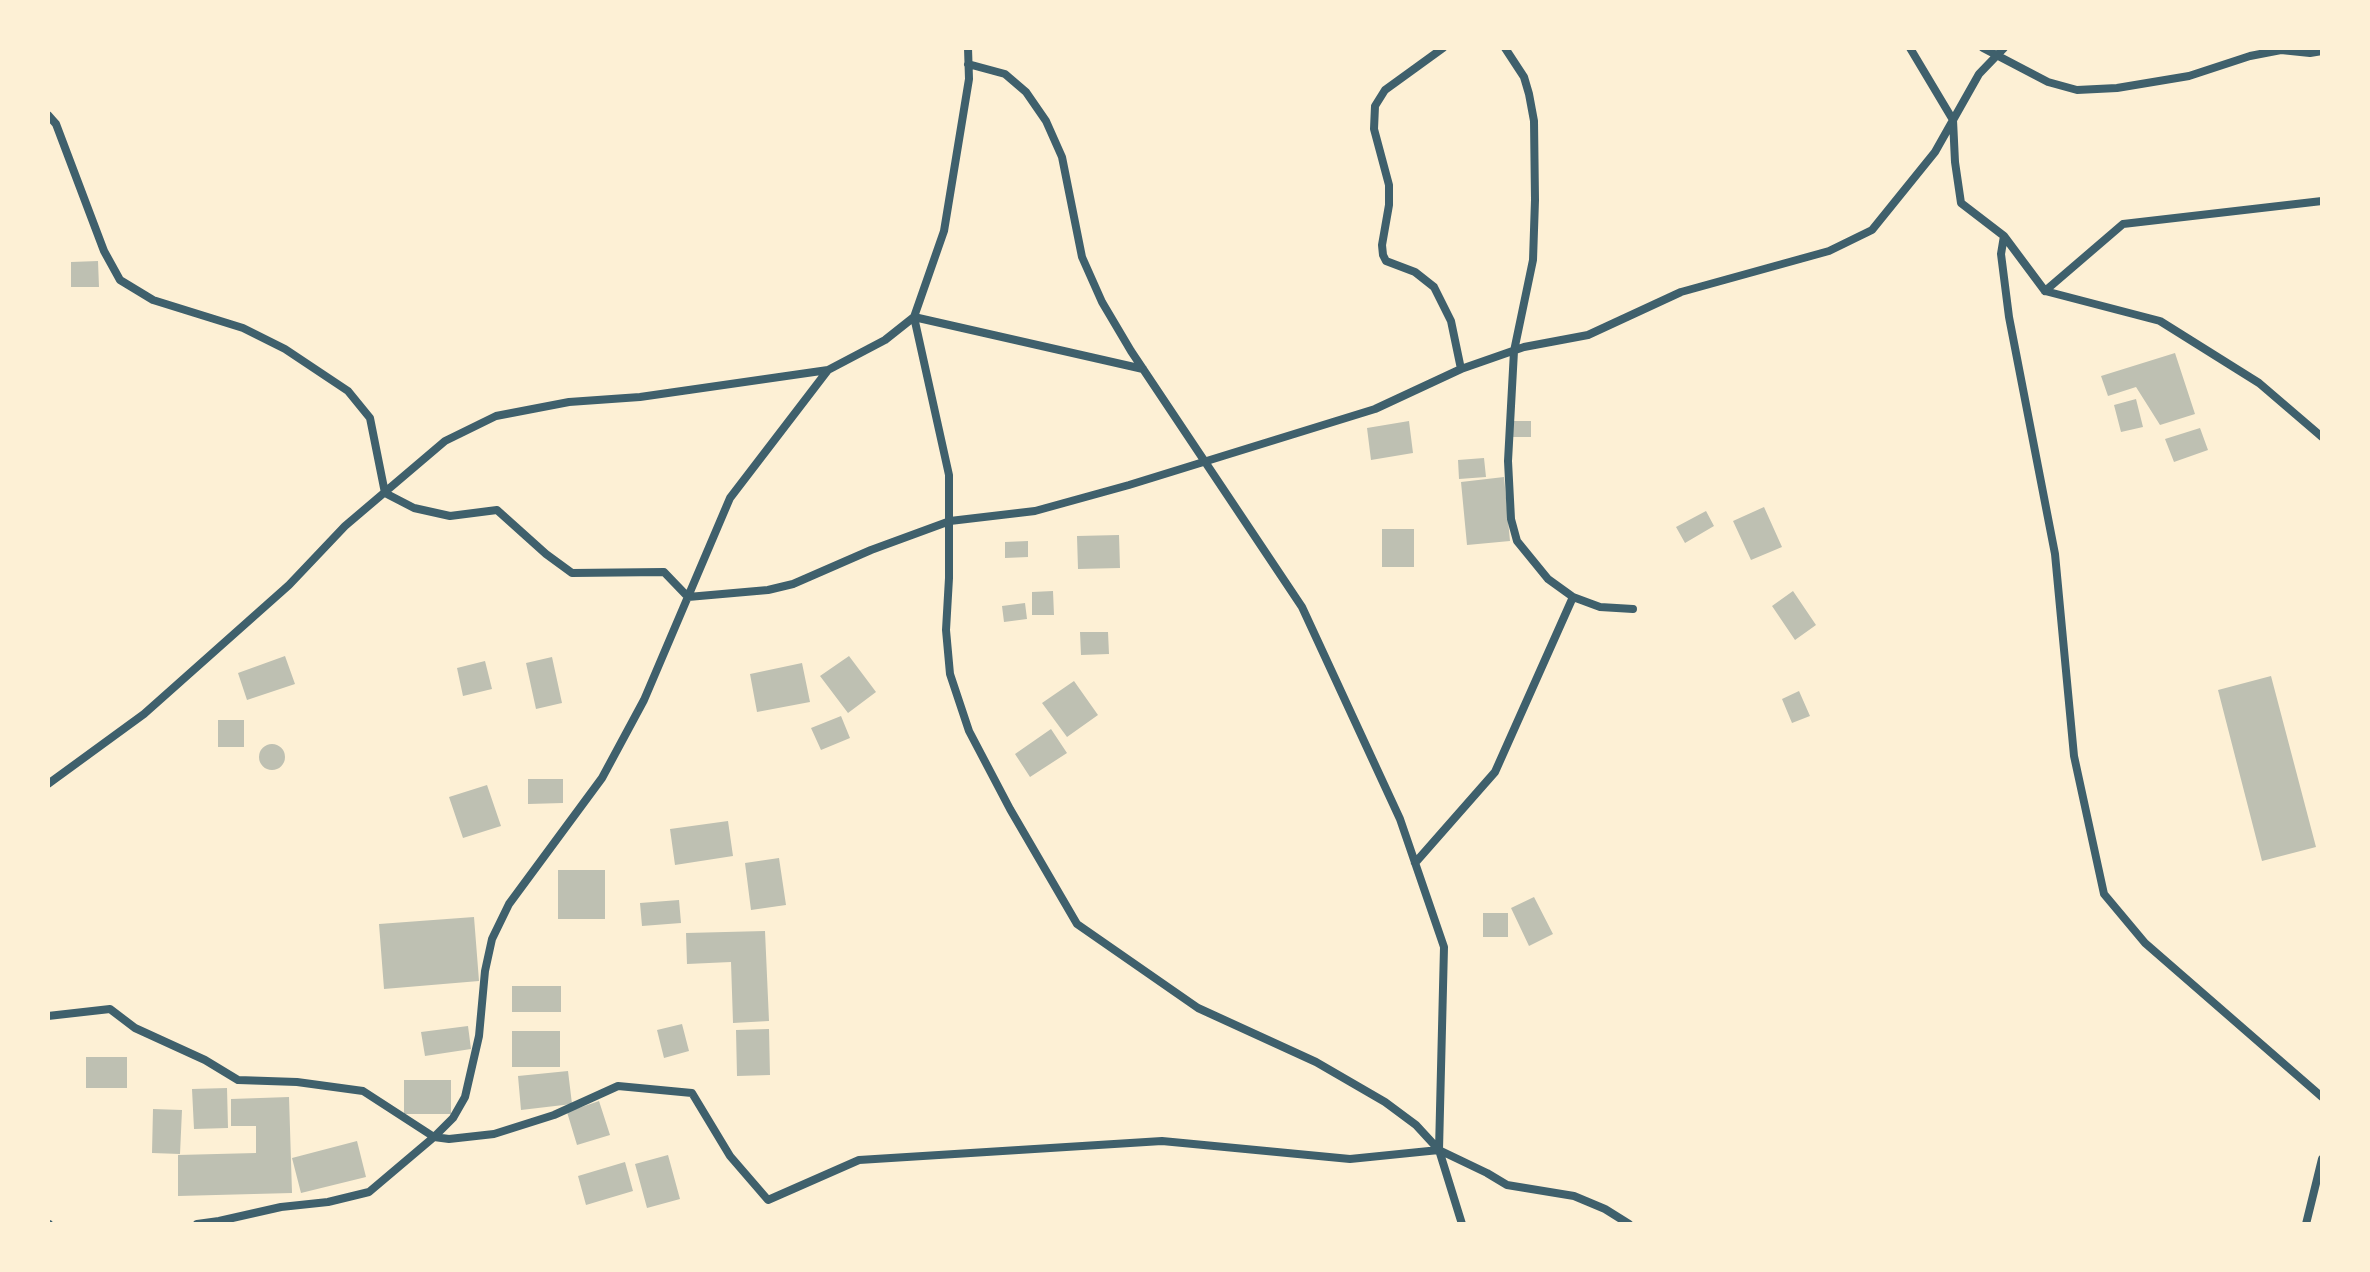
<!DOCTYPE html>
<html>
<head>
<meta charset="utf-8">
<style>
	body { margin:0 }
	#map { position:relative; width:2370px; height:1272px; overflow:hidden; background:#fdf0d5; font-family:"Exo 2",sans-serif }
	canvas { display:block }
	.frame { position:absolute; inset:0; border:50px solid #fdf0d5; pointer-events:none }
</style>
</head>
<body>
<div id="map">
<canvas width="2370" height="1272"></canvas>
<div class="frame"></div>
</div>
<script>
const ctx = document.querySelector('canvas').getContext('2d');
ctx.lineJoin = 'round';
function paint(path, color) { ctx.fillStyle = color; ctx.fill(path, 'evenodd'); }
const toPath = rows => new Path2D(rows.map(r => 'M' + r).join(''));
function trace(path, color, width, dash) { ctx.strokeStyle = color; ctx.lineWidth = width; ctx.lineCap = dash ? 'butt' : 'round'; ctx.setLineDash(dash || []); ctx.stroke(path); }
const building = toPath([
	[98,261,99,287,71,287,71,262],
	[2175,353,2195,414,2160,425,2136,387,2108,396,2101,376],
	[2136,399,2143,427,2121,432,2114,405],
	[1409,421,1413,453,1371,460,1367,428],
	[1511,421,1531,421,1531,437,1512,437],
	[2200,428,2208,450,2174,462,2165,439],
	[1484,458,1486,477,1459,479,1458,460],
	[1504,477,1510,541,1467,545,1461,482],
	[1764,507,1782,547,1751,560,1733,521],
	[1706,511,1714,526,1685,543,1676,527],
	[1382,529,1414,529,1414,567,1382,567],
	[1119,535,1120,568,1078,569,1077,536],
	[1028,541,1028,557,1005,558,1005,542],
	[1053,591,1054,615,1032,615,1032,592],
	[1793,591,1816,625,1795,640,1772,606],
	[1025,603,1027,619,1004,622,1002,606],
	[1080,632,1108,632,1109,654,1081,655],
	[285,656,295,684,247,700,238,673],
	[849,656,876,692,848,713,820,676],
	[552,657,562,703,536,709,526,663],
	[485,661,492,689,463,696,457,668],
	[802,663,810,702,757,712,750,674],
	[2271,676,2316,847,2262,861,2218,690],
	[1074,681,1098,715,1067,737,1042,703],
	[1799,691,1810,716,1792,723,1782,699],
	[841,716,850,738,821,750,811,728],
	[218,720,244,720,244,747,218,747],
	[1051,729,1067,753,1030,777,1015,754],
	'259 757a13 13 0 1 1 26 0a13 13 0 1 1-26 0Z',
	[528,779,563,779,563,803,528,804],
	[487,785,501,826,463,838,449,797],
	[728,821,733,856,675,865,670,829],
	[779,858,786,905,751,910,745,863],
	[558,870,605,870,605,919,558,919],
	[1534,897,1553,934,1529,946,1511,908],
	[679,900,681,923,642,926,640,903],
	[1483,913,1508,913,1508,937,1483,937],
	[474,917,479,981,384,989,379,924],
	[765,931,769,1021,733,1023,731,962,687,964,686,933],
	[512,986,561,986,561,1012,512,1012],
	[682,1024,689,1051,664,1058,657,1030],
	[468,1026,471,1049,425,1056,421,1032],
	[769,1029,770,1075,737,1076,736,1030],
	[512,1031,560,1031,560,1067,512,1067],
	[86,1057,127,1057,127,1088,86,1088],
	[568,1071,572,1104,521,1110,518,1076],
	[404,1080,451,1080,451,1114,404,1114],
	[227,1088,228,1128,194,1129,192,1089],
	[289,1097,292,1193,178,1196,178,1155,256,1153,256,1126,231,1126,231,1099],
	[599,1101,610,1135,577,1145,567,1112],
	[153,1109,182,1110,180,1154,152,1153],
	[357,1141,366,1177,301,1193,292,1158],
	[668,1155,680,1199,647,1208,635,1164],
	[625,1162,633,1191,586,1205,578,1176]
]);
const minor = toPath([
	[1443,48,1385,90,1375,106,1374,129,1389,185,1389,205,1382,245,1383,255,1386,261,1415,272,1434,287,1451,321,1461,369],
	[1505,48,1524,77,1529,94,1534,121,1535,200,1533,260,1514,351,1508,461,1511,519,1517,541,1548,579,1573,597,1600,607,1633,609],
	[1910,48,1953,120,1955,162,1961,203,2004,236,2001,254,2009,317,2055,554,2074,756,2104,894,2145,943,2322,1097],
	[1983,48,2048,82,2077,90,2117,88,2189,76,2250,56,2281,50,2310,53,2322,51],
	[968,64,1005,74,1026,92,1046,121,1062,157,1082,257,1102,302,1131,351,1302,607,1400,819,1444,947,1439,1150],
	[48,115,56,124,104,251,120,280,153,300,243,328,285,349,348,391,370,418,385,493,414,508,450,516,497,510,546,554,572,573,664,572,688,597,768,590,793,584,871,550,950,521,1035,511,1129,485,1375,409,1461,369,1524,347,1588,335,1681,292,1829,251,1872,230,1935,152,1979,74,2004,48],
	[2004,236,2045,291,2123,224,2322,201],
	[2045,291,2160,321,2259,383,2322,437],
	[1143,369,914,317,949,475,949,578,946,630,950,674,969,731,1010,809,1077,924,1198,1008,1316,1062,1385,1102,1416,1125,1439,1150,1462,1224],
	[48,784,144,714,289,585,345,526,445,441,496,416,569,402,640,397,828,370,885,340,914,317,944,231,969,79,968,48],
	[1415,863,1495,772,1573,597],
	[48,1016,110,1009,135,1028,205,1060,238,1080,297,1082,363,1091,434,1137,449,1139,494,1134,554,1115,618,1086,692,1093,730,1156,768,1200,859,1160,1162,1141,1350,1159,1439,1150,1487,1173,1507,1185,1574,1196,1605,1209,1629,1224],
	[48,1224,49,1224],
	[197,1224,219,1221,281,1207,328,1202,369,1192,434,1137,453,1118,465,1097,479,1036,485,971,492,939,509,904,602,778,644,700,730,498,828,370],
	[2306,1224,2322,1159]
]);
paint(building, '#bec0b2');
trace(minor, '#3f606c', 8);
</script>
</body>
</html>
